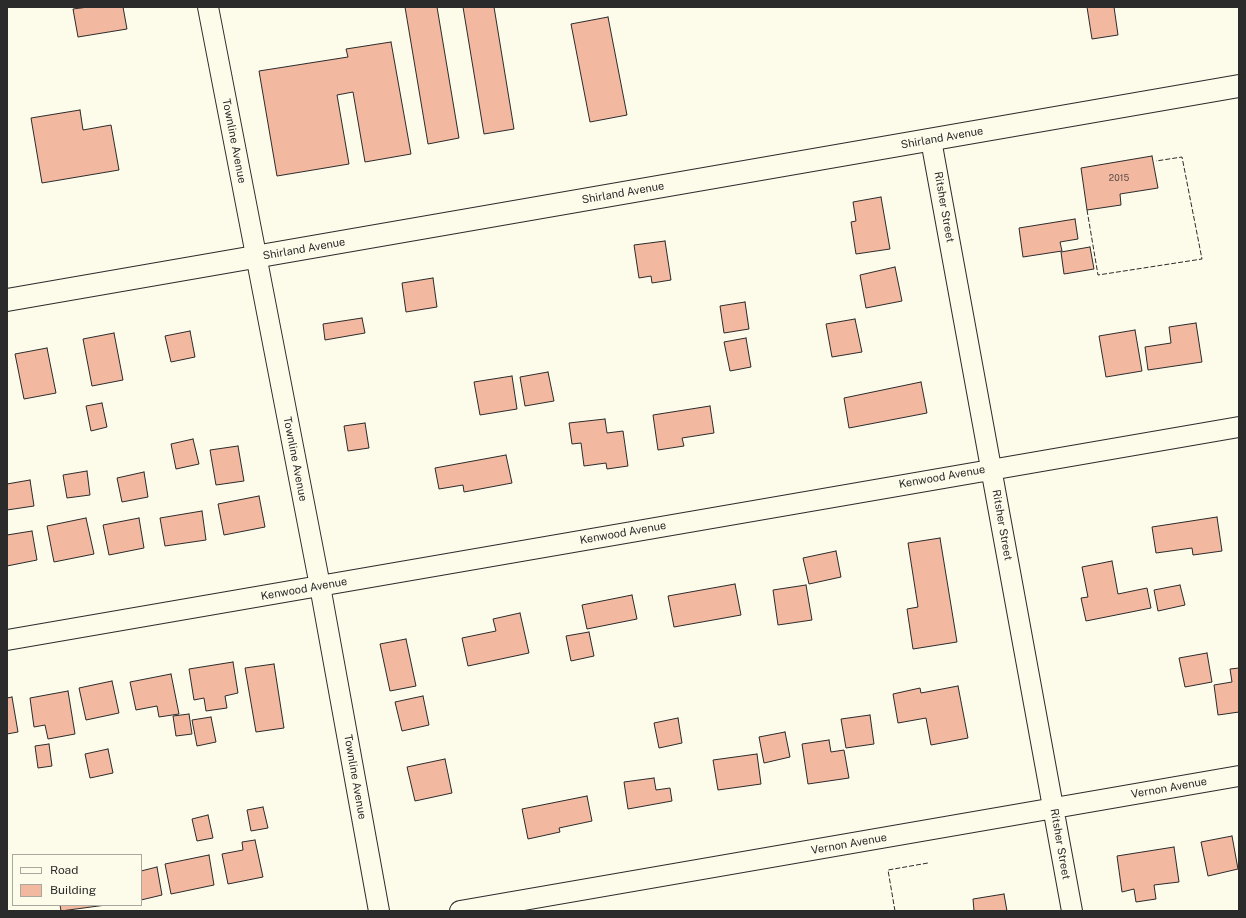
<!DOCTYPE html>
<html>
<head>
<meta charset="utf-8">
<style>
	body { margin:0 }
	#map { position:relative; width:1246px; height:918px; overflow:hidden; background:#fdfbea; font-family:"Public Sans",sans-serif }
	canvas { display:block }
	.frame { position:absolute; inset:0; border:8px solid #2b2b2b; pointer-events:none }
	.legend { position:absolute; left:12px; top:854px; width:130px; height:52px; box-sizing:border-box; background:#fdfbea; border:1px solid #a9a89e; margin:0; padding:5px 7px; list-style:none; font-size:12px; color:#2b2b2b }
	.legend li { display:flex; align-items:center; gap:8px; height:20px }
	.legend b { width:20px; border:1px solid #a9a89e }
</style>
</head>
<body>
<div id="map">
<canvas width="1246" height="918"></canvas>
<div class="frame"></div>
<ul class="legend">
<li><b style="height:5px;background:#fdfbea"></b>Road</li>
<li><b style="height:11px;background:#f2b8a0"></b>Building</li>
</ul>
</div>
<script>
const ctx = document.querySelector('canvas').getContext('2d');
ctx.lineJoin = 'round';
function paint(path, color) { ctx.fillStyle = color; ctx.fill(path, 'evenodd'); }
const toPath = rows => new Path2D(rows.map(r => 'M' + r).join(''));
function trace(path, color, width, dash) { ctx.strokeStyle = color; ctx.lineWidth = width; ctx.lineCap = dash ? 'butt' : 'round'; ctx.setLineDash(dash || []); ctx.stroke(path); }
function write(font, color, halo, rows, align = 'center') {
  ctx.font = font + ' "Public Sans",sans-serif'; ctx.lineWidth = 3; ctx.setLineDash([]); ctx.textBaseline = 'middle'; ctx.strokeStyle = halo; ctx.fillStyle = color; for (const [text, x, y, turn = 0] of rows) {
    ctx.save(); ctx.translate(x, y); ctx.rotate((+turn || 0) * Math.PI / 180); ctx.textAlign = isNaN(turn) ? turn : align; if (halo) ctx.strokeText(text, 0, 0); ctx.fillText(text, 0, 0); ctx.restore();
  }
}
const building = toPath([
	[88,7,123,7,127,29,78,37,73,9,88,7],
	[405,7,437,7,459,138,428,144,405,7],
	[463,7,494,7,514,129,484,134,463,7],
	[1087,7,1114,7,1118,35,1092,39,1087,7],
	[608,17,627,115,590,122,571,24,608,17],
	[391,42,411,154,365,162,353,92,337,95,349,164,277,176,259,71,348,57,346,49,391,42],
	[80,110,83,130,111,125,119,170,42,183,31,118,80,110],
	[1152,156,1158,188,1120,194,1121,205,1087,210,1081,168,1152,156],
	[881,197,890,249,856,254,851,222,856,221,853,202,881,197],
	[1075,219,1078,239,1060,242,1062,251,1023,257,1019,228,1075,219],
	[665,241,671,280,652,283,651,276,639,278,634,245,665,241],
	[1090,247,1094,269,1064,274,1061,252,1090,247],
	[895,267,902,301,866,308,860,275,895,267],
	[433,278,437,307,406,312,402,283,433,278],
	[745,302,749,329,724,333,720,306,745,302],
	[362,318,365,333,325,340,323,324,362,318],
	[855,319,862,352,832,357,826,324,855,319],
	[1196,323,1202,362,1148,370,1145,347,1171,343,1169,327,1196,323],
	[1135,330,1142,371,1106,377,1099,336,1135,330],
	[190,331,195,357,171,362,165,336,190,331],
	[114,333,123,380,92,386,83,339,114,333],
	[746,338,751,367,730,371,724,342,746,338],
	[47,348,56,393,24,399,15,354,47,348],
	[548,372,554,401,525,406,520,377,548,372],
	[512,376,517,409,480,415,474,382,512,376],
	[921,382,927,413,849,428,844,398,921,382],
	[102,403,107,427,91,431,86,406,102,403],
	[710,406,714,433,682,438,684,446,658,450,653,415,710,406],
	[605,419,607,433,623,431,628,466,607,469,606,463,584,466,581,443,572,444,569,423,605,419],
	[365,423,369,448,348,451,344,426,365,423],
	[193,439,199,464,176,469,171,444,193,439],
	[238,446,244,481,216,485,210,450,238,446],
	[506,455,512,483,464,492,463,485,439,489,435,468,506,455],
	[87,471,90,495,67,498,63,475,87,471],
	[144,472,148,497,122,502,117,478,144,472],
	[30,480,34,506,7,510,7,484,30,480],
	[259,496,265,527,224,535,218,504,259,496],
	[202,511,206,540,165,546,160,518,202,511],
	[1217,517,1222,551,1193,555,1192,548,1156,553,1152,527,1217,517],
	[86,518,94,554,54,562,47,526,86,518],
	[139,518,144,548,109,555,103,525,139,518],
	[32,531,37,560,7,566,7,535,32,531],
	[940,538,957,642,913,649,907,609,918,607,908,543,940,538],
	[836,551,841,577,809,584,803,558,836,551],
	[1112,561,1118,594,1147,588,1151,608,1086,621,1081,598,1088,597,1082,567,1112,561],
	[735,584,741,615,674,627,668,596,735,584],
	[806,585,812,620,778,625,773,590,806,585],
	[1180,585,1185,605,1158,611,1154,590,1180,585],
	[632,595,637,619,587,629,582,605,632,595],
	[520,613,529,653,468,666,462,638,496,631,493,619,520,613],
	[589,632,594,656,571,661,566,636,589,632],
	[406,639,416,686,390,691,380,644,406,639],
	[1207,653,1212,682,1185,687,1179,658,1207,653],
	[233,662,238,693,225,696,227,708,206,711,204,698,194,700,189,669,233,662],
	[274,664,284,728,256,732,245,668,274,664],
	[1239,668,1239,712,1218,715,1214,685,1232,682,1230,669,1239,668],
	[171,674,179,714,159,717,157,706,136,710,130,682,171,674],
	[112,681,119,713,86,720,79,688,112,681],
	[958,686,968,738,931,745,926,718,898,723,893,694,920,688,921,693,958,686],
	[68,691,75,734,48,739,45,725,34,727,30,698,68,691],
	[423,696,429,725,402,731,395,702,423,696],
	[12,697,18,732,7,734,7,698,12,697],
	[189,714,192,734,176,736,173,716,189,714],
	[870,715,874,744,846,748,841,719,870,715],
	[211,717,216,742,197,746,192,720,211,717],
	[678,718,682,743,659,748,654,723,678,718],
	[785,732,790,757,764,763,759,737,785,732],
	[829,740,831,752,844,750,849,778,808,784,802,744,829,740],
	[49,744,52,766,38,768,35,746,49,744],
	[108,749,113,773,90,778,85,754,108,749],
	[757,754,761,784,718,790,713,760,757,754],
	[445,759,452,793,415,801,407,767,445,759],
	[654,778,656,790,670,788,672,801,628,809,624,782,654,778],
	[587,796,592,821,559,828,560,832,528,839,522,809,587,796],
	[263,807,268,828,251,831,247,810,263,807],
	[208,815,213,838,197,841,192,819,208,815],
	[1232,836,1238,869,1208,876,1201,842,1232,836],
	[255,840,263,877,228,884,222,854,243,850,242,842,255,840],
	[1174,847,1179,882,1154,885,1156,899,1136,902,1134,889,1122,892,1117,856,1174,847],
	[209,855,214,885,171,894,165,864,209,855],
	[157,867,162,895,141,900,141,871,157,867],
	[1004,894,1007,911,974,911,973,899,1004,894],
	[60,905,106,905,61,911,60,905]
]);
const street = toPath([
	[208,7,320,586,379,911],
	[931,140,1072,911],
	[7,640,1239,427],
	[460,911,1239,776]
]);
const secondary = toPath([
	[7,300,1239,86]
]);
const fence = toPath([
	[1087,210,1098,275,1202,259,1182,157,1156,161],
	[895,911,888,870,928,863]
]);
const numberNames = [
	["2015",1119,178]
];
const streetNames = [
	["Shirland Avenue",942,138,-10],
	["Townline Avenue",234,141,79],
	["Shirland Avenue",623,193,-10],
	["Ritsher Street",944,207,80],
	["Shirland Avenue",304,249,-10],
	["Townline Avenue",295,459,79],
	["Kenwood Avenue",942,477,-10],
	["Ritsher Street",1002,525,80],
	["Kenwood Avenue",623,533,-10],
	["Kenwood Avenue",304,589,-10],
	["Townline Avenue",355,777,80],
	["Vernon Avenue",1169,788,-10],
	["Vernon Avenue",849,844,-10],
	["Ritsher Street",1060,844,80]
];
paint(building, '#f2b8a0');
trace(building, '#2b2b2b', 1);
trace(street, '#2b2b2b', 22);
trace(secondary, '#2b2b2b', 24);
trace(street, '#fdfbea', 20);
trace(secondary, '#fdfbea', 22);
trace(fence, '#2b2b2b', 1, [5, 2]);
write('9px', '#5d4e48', null, numberNames);
write('11px', '#2b2b2b', '#fdfbea', streetNames);
</script>
</body>
</html>
